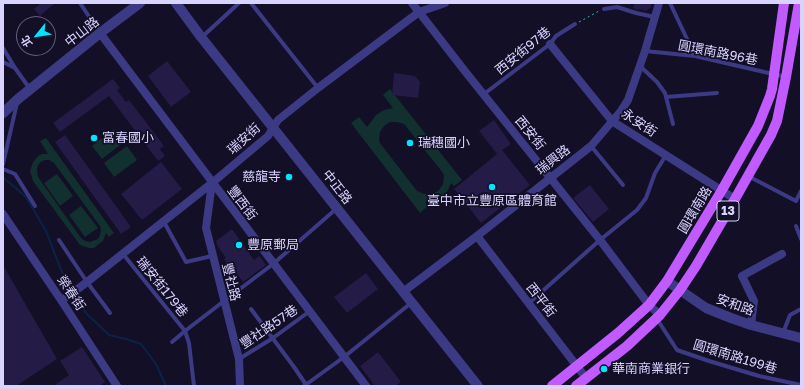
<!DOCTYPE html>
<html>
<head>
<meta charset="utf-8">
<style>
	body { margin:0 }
	#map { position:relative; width:804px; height:389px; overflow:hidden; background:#130f26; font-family:"Golos Text","Noto Sans TC",sans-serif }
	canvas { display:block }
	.frame { position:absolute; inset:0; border:4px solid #d9d4ff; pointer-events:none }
	.north { position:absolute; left:16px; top:16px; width:40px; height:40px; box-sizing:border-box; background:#130f26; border:1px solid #625e7d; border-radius:50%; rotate:240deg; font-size:11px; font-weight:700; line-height:16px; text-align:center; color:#d9d4ff }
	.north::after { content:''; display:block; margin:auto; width:14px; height:18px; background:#00e5ff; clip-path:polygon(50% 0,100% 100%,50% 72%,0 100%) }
</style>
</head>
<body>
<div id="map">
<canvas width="804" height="389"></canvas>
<div class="frame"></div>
<div class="north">北</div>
</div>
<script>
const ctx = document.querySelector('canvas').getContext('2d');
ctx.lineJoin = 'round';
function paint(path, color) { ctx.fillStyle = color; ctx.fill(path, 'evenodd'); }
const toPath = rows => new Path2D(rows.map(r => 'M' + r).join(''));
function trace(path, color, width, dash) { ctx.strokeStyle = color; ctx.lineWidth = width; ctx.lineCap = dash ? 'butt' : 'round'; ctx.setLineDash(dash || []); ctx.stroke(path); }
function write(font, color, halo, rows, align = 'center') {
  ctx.font = font + ' "Golos Text","Noto Sans TC",sans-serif'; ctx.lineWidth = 3.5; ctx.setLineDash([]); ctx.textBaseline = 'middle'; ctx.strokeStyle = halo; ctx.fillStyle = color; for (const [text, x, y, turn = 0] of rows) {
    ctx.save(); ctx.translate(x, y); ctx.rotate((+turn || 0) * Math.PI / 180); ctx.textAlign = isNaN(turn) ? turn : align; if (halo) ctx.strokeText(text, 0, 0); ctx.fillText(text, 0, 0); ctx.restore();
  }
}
const green = toPath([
	[390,89,462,180,454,186,451,183,447,192,440,198,435,201,425,202,428,206,420,213,351,123,359,117,367,127,376,115,384,110,393,108,383,95],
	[390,122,397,122,404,124,443,173,444,176,443,184,439,190,436,192,432,194,424,194,417,191,380,143,379,140,380,132,384,126],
	[114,129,124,142,102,159,92,146],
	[46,138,114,233,109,237,106,233,103,241,94,248,89,248,80,245,33,181,30,171,33,162,38,156,42,154,48,154,40,141],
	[45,160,49,160,54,163,100,226,101,231,100,235,98,239,90,242,85,241,81,238,38,177,37,170,38,165,41,162],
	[127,146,137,160,114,177,104,163],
	[57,174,73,196,60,206,44,183],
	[81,206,98,228,85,237,69,215]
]);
const stream = toPath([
	[3,178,11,184,26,197,46,231,61,270,73,291],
	[75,294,86,313,109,335,126,339,141,344,156,364,166,386]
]);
const building = toPath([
	[41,3,55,3,40,16,34,9],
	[635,3,652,3,650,8,646,11,639,9,638,10,633,8],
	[167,61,191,92,171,107,148,76],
	[394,73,415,76,420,82,418,98,392,95],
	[113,79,120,88,117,90,126,102,129,100,164,146,160,149,165,156,158,161,109,96,60,132,53,123],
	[494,120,511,144,502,150,530,185,481,223,454,189,497,154,479,131],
	[65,135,131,227,121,234,55,142],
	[161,162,182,189,142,220,121,194],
	[590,185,609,209,593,222,573,198],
	[232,229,254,260,259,256,266,265,243,282,231,265,229,267,224,259,226,258,217,245,216,241],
	[3,265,57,359,16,386,3,386],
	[366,273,378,289,347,313,334,297],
	[82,347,105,382,99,386,53,386,69,375,60,361],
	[378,352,401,382,395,386,375,386,360,366]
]);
const path = toPath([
	[579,22,599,11]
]);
const service = toPath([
	[80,3,100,33],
	[251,3,318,88],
	[670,3,695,56],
	[604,9,617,7,636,13,655,17],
	[202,37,239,3],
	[3,48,15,68],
	[645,51,695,56,786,77],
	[3,62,15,68,30,89],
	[640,66,657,82,665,93,673,124],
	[484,94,550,44,556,36,575,24],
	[666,97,717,93],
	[591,146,623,185],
	[3,164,17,103],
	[3,169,15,174,35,206],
	[748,176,796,201,801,191],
	[164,222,186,262,212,256],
	[796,226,801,239],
	[59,240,87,282,110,313],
	[123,254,185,331,224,301,273,264,336,209],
	[529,303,600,240,637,210,646,198,655,173,666,155],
	[251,309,294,367,307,386],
	[657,319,677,350,709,361,759,376,801,385],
	[783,333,790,315,801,309],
	[172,342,185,331,189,343,194,386],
	[239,359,273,338,310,311],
	[304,386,344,357,411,303]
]);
const minor = toPath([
	[412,3,464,70,600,240,649,305,660,315],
	[100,33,366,386],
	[550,44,612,121,735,199],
	[212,183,206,228,239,359,240,386],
	[3,214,61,300,117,386],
	[477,236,586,378],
	[403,292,477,236,591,146,621,111,628,100,645,51,659,3],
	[61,300,70,295,87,282,212,183,268,136,278,120,318,88,419,12,445,3],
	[751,325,754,301,742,276,782,254]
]);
const tertiary = toPath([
	[176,3,201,37,478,386],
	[3,113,18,99,100,33,140,3],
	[667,281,706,308,731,318,751,325,801,338]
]);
const primary = toPath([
	[552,386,618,333,649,305,667,281,722,190,758,126,770,96,772,89,784,3],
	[576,386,627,346,660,315,680,290,696,266,735,199,771,135,777,121,786,77,799,3]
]);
const markers = [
	[94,138,4,"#00e5ff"],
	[410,143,4,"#00e5ff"],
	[289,177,4,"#00e5ff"],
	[492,187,4,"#00e5ff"],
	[239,245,4,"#00e5ff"],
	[604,369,4,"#00e5ff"]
];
const shields = [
	[728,211,22]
];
const shieldNames = [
	["13",728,211]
];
const streetNames = [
	["中山路",82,32,-38],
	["西安街97巷",523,51,-39],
	["圓環南路96巷",718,53,11],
	["永安街",639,123,33],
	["西安街",530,133,51],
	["瑞安街",244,139,-42],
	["瑞興路",553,160,-38],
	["中正路",337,187,52],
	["豐西街",242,203,53],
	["圓環南路",695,210,-59],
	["豐社路",231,282,76],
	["瑞安街179巷",162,287,51],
	["榮春街",71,293,56],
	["西平街",541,300,52],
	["安和路",735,305,20],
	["豐社路57巷",269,327,-34],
	["圓環南路199巷",735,357,17]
];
const poiNames = [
	["富春國小",102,138],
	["瑞穗國小",418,143],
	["慈龍寺",281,177,"right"],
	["臺中市立豐原區體育館",492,201,"center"],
	["豐原郵局",247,245],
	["華南商業銀行",612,369]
];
paint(green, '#12302f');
trace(stream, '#0c2248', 2);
paint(building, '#241b47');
trace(path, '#2fb8b0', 1, [2, 3]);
trace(service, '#3d3a85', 4);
trace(minor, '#3d3a85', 8);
trace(tertiary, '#3d3a85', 10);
trace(primary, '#c25bff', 10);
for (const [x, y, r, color] of markers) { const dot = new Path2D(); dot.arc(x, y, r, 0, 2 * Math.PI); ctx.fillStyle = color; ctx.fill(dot); trace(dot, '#130f26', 1.5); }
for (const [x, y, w] of shields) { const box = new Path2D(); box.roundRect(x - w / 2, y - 10, w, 20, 3); ctx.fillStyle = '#130f26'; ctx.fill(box); trace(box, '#d9d4ff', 1); }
write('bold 12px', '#d9d4ff', null, shieldNames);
write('13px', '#d9d4ff', '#130f26', streetNames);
write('13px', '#d9d4ff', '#130f26', poiNames, 'left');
</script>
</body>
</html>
